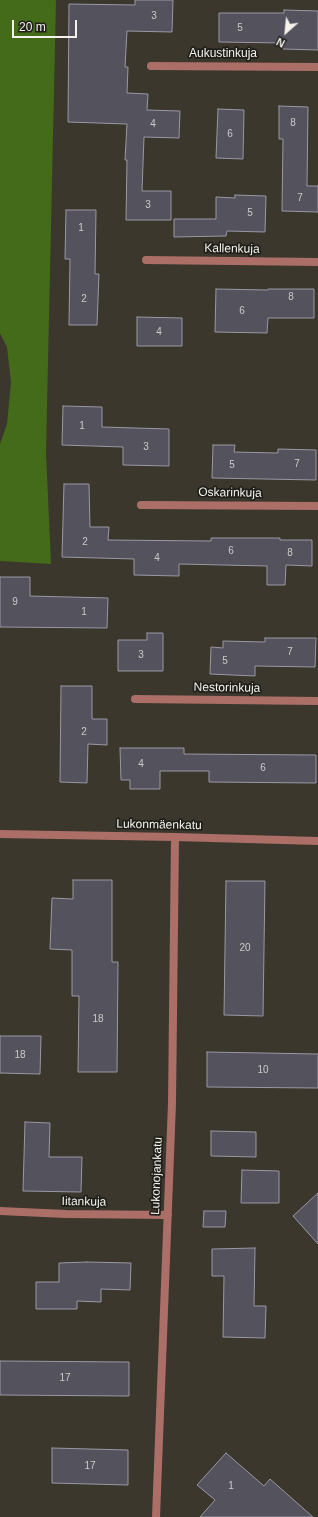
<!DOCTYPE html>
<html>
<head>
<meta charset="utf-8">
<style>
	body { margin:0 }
	#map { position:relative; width:318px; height:1517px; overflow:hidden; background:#3b372d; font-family:Arial,sans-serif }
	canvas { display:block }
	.north { position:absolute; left:266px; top:12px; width:40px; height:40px; -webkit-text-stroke:3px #201f1a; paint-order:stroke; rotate:207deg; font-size:11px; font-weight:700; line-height:16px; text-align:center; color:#f4f2eb }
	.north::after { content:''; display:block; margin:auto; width:14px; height:18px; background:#f4f2eb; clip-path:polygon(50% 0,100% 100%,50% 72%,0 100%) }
	.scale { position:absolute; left:12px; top:20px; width:65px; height:18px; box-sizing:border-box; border:2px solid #f4f2eb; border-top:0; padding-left:5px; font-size:12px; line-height:14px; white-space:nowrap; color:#f4f2eb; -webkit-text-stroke:3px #201f1a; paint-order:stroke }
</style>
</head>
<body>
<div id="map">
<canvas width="318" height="1517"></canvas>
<div class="north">N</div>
<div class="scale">20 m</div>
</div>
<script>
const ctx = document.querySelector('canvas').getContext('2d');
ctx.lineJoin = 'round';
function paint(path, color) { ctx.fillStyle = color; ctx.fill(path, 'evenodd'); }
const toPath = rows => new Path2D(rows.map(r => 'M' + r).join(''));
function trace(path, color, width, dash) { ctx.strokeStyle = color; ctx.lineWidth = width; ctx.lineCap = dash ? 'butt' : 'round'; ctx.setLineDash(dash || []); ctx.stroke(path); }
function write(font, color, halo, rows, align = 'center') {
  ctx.font = font + ' Arial,sans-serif'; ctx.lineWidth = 3.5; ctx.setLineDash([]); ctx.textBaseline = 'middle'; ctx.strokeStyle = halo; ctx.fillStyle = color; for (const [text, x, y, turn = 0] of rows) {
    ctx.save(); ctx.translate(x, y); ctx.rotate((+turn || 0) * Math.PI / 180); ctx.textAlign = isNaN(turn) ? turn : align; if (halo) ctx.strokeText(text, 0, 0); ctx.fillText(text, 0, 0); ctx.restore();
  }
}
const forest = toPath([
	[0,0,56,0,46,453,51,564,0,561,0,444,7,424,11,382,7,347,0,333]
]);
const building = toPath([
	[135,0,173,0,172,32,127,31,125,67,128,67,127,93,148,94,147,110,180,111,179,138,144,137,142,191,171,191,171,220,126,220,127,160,125,160,127,124,68,122,69,4,135,5,135,0],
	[284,10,318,11,318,50,283,49,283,43,219,42,219,13,284,13,284,10],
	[279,106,308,107,307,186,318,186,318,212,282,211,283,139,279,139,279,106],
	[218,109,244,110,243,159,216,158,218,109],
	[235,195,266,196,265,232,227,231,226,236,174,237,174,219,216,219,216,197,235,198,235,195],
	[66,210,96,210,95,274,99,274,97,325,69,325,70,259,65,259,66,210],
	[216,289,268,290,268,289,314,289,314,318,268,318,267,333,215,332,216,289],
	[137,317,182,318,182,346,137,346,137,317],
	[63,406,102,407,102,427,169,429,169,466,123,465,123,447,62,445,63,406],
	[213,445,235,445,234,452,278,453,278,449,316,450,316,480,212,478,213,445],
	[64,484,89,484,90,527,109,527,108,540,211,541,211,538,280,538,280,540,312,540,312,566,286,565,285,585,267,585,267,566,179,564,179,576,134,575,134,559,62,557,64,484],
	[0,577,30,577,30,596,108,598,107,628,0,627,0,577],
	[147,633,163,633,163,671,118,671,118,640,147,640,147,633],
	[265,638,316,638,315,667,255,666,255,676,210,674,211,647,223,648,223,641,265,642,265,638],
	[61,686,92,686,92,719,107,719,107,745,88,744,87,783,60,782,61,686],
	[120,748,184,748,184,754,316,755,316,783,209,782,209,771,160,771,160,789,130,789,130,780,121,780,120,748],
	[73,880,112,880,112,962,118,962,117,1072,78,1072,79,996,72,996,72,950,50,949,52,898,73,899,73,880],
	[226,881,265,881,263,1016,224,1015,226,881],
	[0,1036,41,1036,40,1074,0,1073,0,1036],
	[207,1052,318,1054,318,1088,207,1087,207,1052],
	[25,1122,50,1123,49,1157,82,1157,81,1192,23,1191,25,1122],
	[211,1131,256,1132,256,1157,211,1156,211,1131],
	[242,1170,279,1171,279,1203,241,1203,242,1170],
	[318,1193,318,1244,293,1216,318,1193],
	[204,1211,226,1211,225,1227,203,1227,204,1211],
	[255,1248,254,1306,266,1306,265,1338,223,1337,224,1276,212,1276,212,1249,255,1248],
	[87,1262,131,1263,130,1290,101,1289,101,1302,77,1301,77,1309,36,1309,36,1282,59,1282,59,1263,87,1262],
	[0,1361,129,1362,129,1396,0,1395,0,1361],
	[52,1448,128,1450,128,1485,52,1483,52,1448],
	[226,1453,264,1486,270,1479,313,1517,200,1517,215,1500,197,1485,226,1453]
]);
const minor = toPath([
	[151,66,318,67],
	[146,260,318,262],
	[141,505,318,506],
	[135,699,318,701],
	[0,1211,66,1214,168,1215],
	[156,1517,172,1103,175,837]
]);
const tertiary = toPath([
	[0,834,175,837,318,841]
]);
const numberNames = [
	["3",154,16],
	["5",240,28],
	["8",293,123],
	["4",153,124],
	["6",230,134],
	["7",300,198],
	["3",148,205],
	["5",250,213],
	["1",81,228],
	["8",291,297],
	["2",84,299],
	["6",242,311],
	["4",159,332],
	["1",82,426],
	["3",146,447],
	["7",297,464],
	["5",232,465],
	["2",85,542],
	["6",231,551],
	["8",290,553],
	["4",157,558],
	["9",15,602],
	["1",84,612],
	["7",290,652],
	["3",141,655],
	["5",225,661],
	["2",84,732],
	["4",141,764],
	["6",263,768],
	["20",245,948],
	["18",98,1019],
	["18",20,1055],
	["10",263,1070],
	["17",65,1378],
	["17",90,1466],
	["1",231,1486]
];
const streetNames = [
	["Aukustinkuja",223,54],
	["Kallenkuja",232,249,1],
	["Oskarinkuja",230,493,1],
	["Nestorinkuja",227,688,1],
	["Lukonmäenkatu",159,825,1],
	["Lukonojankatu",157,1176,-88],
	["Iitankuja",84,1202,1]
];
paint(forest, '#436b1a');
paint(building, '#54525d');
trace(building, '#9a98a4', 1);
trace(minor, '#ac6f67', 8);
trace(tertiary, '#ac6f67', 8);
write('10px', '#cccac8', null, numberNames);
write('12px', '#f4f2eb', '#201f1a', streetNames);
</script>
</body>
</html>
